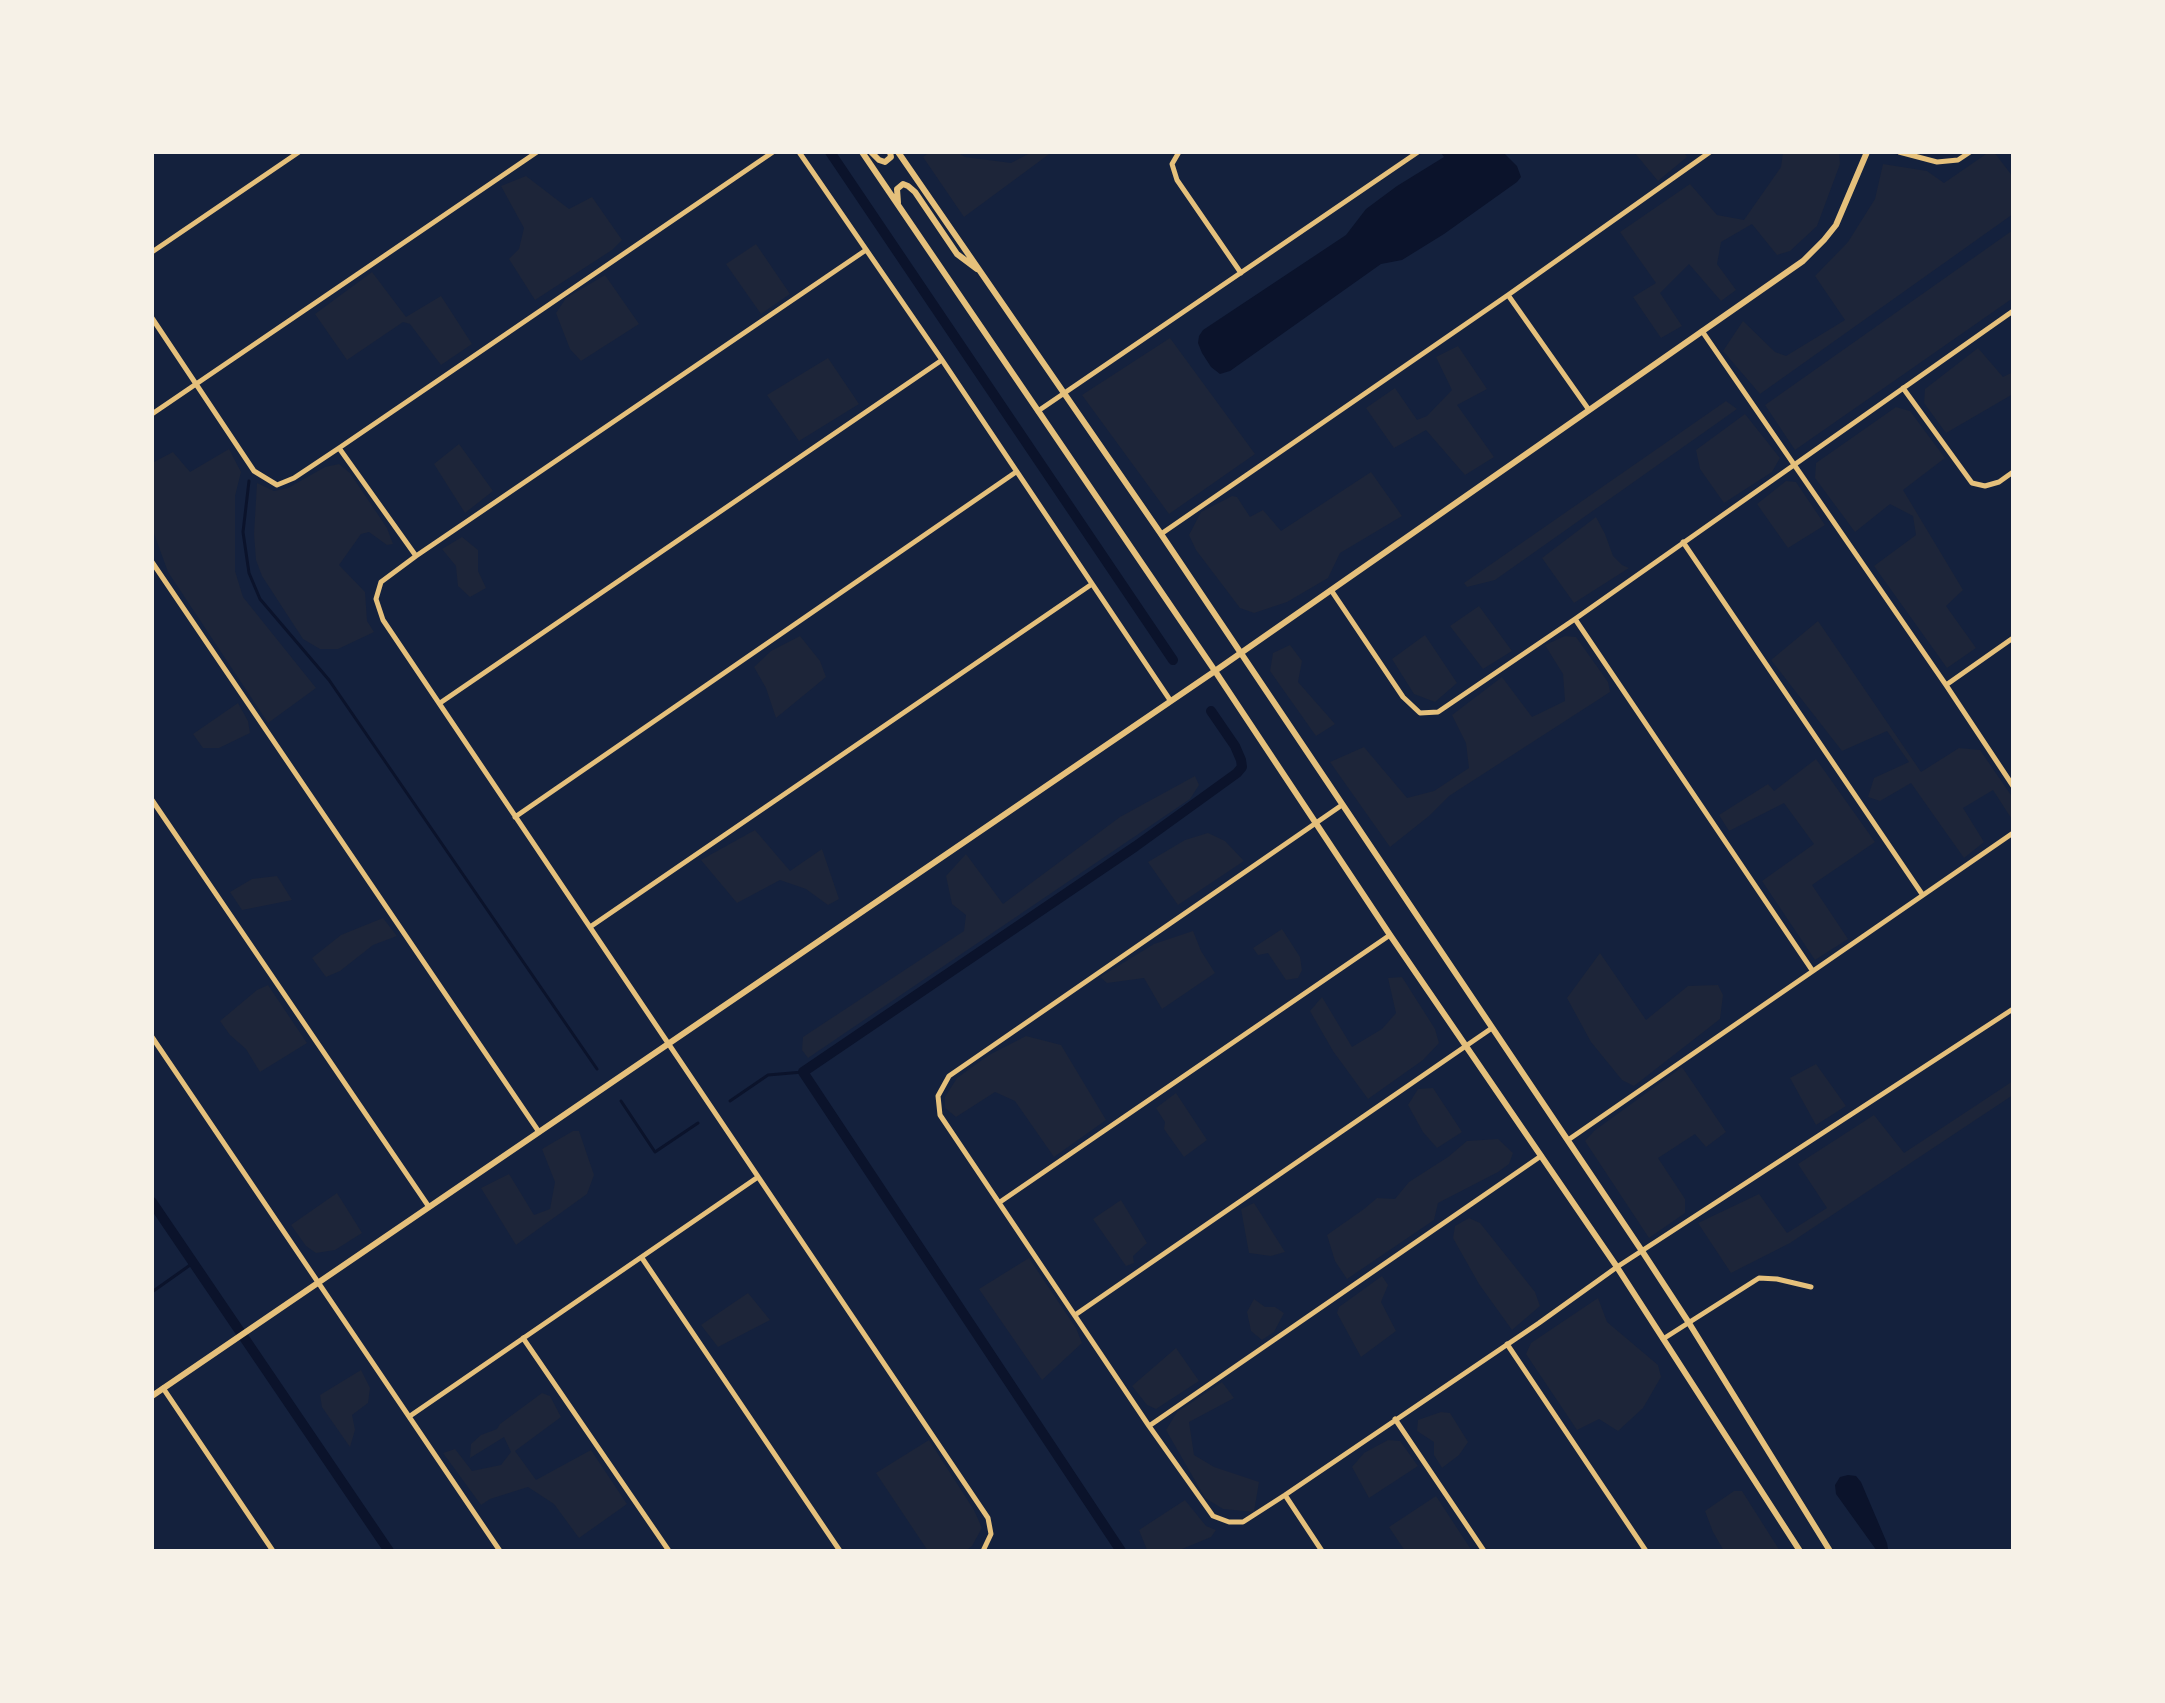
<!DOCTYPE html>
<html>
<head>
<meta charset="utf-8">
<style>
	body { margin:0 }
	#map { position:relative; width:2165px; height:1703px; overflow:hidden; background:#14213d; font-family:Rubik,sans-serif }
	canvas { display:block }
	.frame { position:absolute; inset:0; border:154px solid #f6f1e7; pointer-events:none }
</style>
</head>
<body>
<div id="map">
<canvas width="2165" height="1703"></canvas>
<div class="frame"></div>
</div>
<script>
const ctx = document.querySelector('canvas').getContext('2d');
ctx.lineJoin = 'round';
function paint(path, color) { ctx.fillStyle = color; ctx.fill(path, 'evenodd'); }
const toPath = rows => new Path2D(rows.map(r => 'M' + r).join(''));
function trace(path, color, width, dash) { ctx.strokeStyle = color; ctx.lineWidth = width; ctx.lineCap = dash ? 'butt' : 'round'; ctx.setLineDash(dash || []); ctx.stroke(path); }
const green = toPath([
	[930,152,957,152,965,157,1011,163,1032,152,1052,152,964,217,923,157],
	[1634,152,1684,152,1687,157,1658,181],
	[1783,152,1839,152,1840,164,1817,226,1790,251,1777,255,1752,224,1721,242,1717,264,1736,290,1721,301,1689,264,1660,293,1682,326,1661,338,1633,297,1656,283,1620,232,1690,184,1717,215,1744,220,1781,167],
	[1989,152,1994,152,2013,177,2013,214,1760,394,1723,351,1743,321,1775,352,1786,356,1845,320,1815,276,1848,242,1875,199,1883,164,1927,171,1944,183],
	[526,176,569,209,592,197,622,240,612,250,535,300,509,259,519,249,524,228,501,186],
	[2013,230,2013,298,1795,450,1765,405],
	[756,244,790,294,761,314,726,264],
	[372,272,406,317,441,296,472,344,441,365,410,324,403,322,347,360,315,314],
	[605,275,639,324,581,361,570,349,556,313,566,298],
	[1170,338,1255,454,1169,514,1082,395],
	[1458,346,1487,389,1457,405,1494,457,1465,475,1426,430,1394,448,1366,408,1395,388,1417,420,1427,416,1452,390,1436,357],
	[1978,348,2003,377,2013,372,2013,394,1946,433,1924,403,1925,389],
	[828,358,859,404,799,441,767,395],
	[1726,401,1737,409,1495,580,1467,587,1464,583],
	[1896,407,1910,411,1945,458,1903,490,1963,590,1946,606,1976,648,1947,668,1874,566,1916,535,1913,516,1890,504,1855,532,1815,478,1816,463],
	[1745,414,1780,458,1772,472,1724,503,1700,469,1696,450],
	[459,444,493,491,465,513,434,464],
	[229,449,241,472,235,496,235,571,243,597,316,688,268,723,168,572,152,528,152,463,173,452,190,472],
	[339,464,350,473,387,528,393,544,387,545,369,532,361,534,339,565,365,592,367,621,374,632,338,649,320,649,303,639,262,576,256,560,254,534,257,483,274,491,288,488,325,467],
	[1371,472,1402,516,1340,553,1328,578,1287,602,1254,613,1240,608,1196,550,1189,535,1201,512,1232,496,1237,497,1250,517,1263,510,1281,531],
	[1786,481,1796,482,1825,525,1788,548,1757,504],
	[1596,517,1605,534,1613,556,1622,565,1629,568,1574,603,1542,558],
	[462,537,478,550,478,571,486,588,470,597,458,586,456,566,442,549],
	[1479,606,1512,651,1483,669,1450,626],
	[1818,621,1921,772,1959,748,1980,750,2013,798,2013,821,1993,790,1963,808,1984,842,1964,858,1911,783,1880,801,1868,797,1874,778,1909,762,1887,731,1842,751,1771,660],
	[1425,635,1457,683,1435,702,1414,694,1392,659],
	[800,636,820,661,826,677,776,718,766,688,754,667,771,651],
	[1565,636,1576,637,1608,682,1610,692,1449,796,1429,816,1390,847,1330,762,1364,747,1407,798,1434,791,1469,768,1466,743,1452,715,1502,677,1532,717,1565,701,1563,674,1545,645],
	[1290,645,1302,661,1298,682,1335,724,1316,736,1270,671,1273,653],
	[238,703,248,721,250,733,219,748,203,748,193,734],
	[1816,759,1875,842,1812,885,1848,939,1815,960,1762,881,1814,844,1784,803,1729,831,1719,815,1768,784,1774,791],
	[1195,776,1199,785,1190,799,808,1058,802,1050,803,1037,964,931,966,915,952,904,946,876,966,854,1003,904,1120,817],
	[755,830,790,871,822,849,839,899,828,905,806,889,780,880,737,903,701,860],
	[1208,833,1225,841,1244,861,1178,905,1148,862,1185,840],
	[277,876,292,900,242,910,230,892,252,879],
	[383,918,397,936,373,945,340,971,326,977,312,958,341,935],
	[1282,929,1300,957,1302,970,1298,978,1286,980,1268,953,1258,955,1253,948],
	[1193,931,1201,951,1215,973,1162,1009,1144,978,1107,983,1100,977,1154,944],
	[1600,953,1646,1020,1688,986,1718,985,1723,995,1720,1019,1634,1086,1622,1080,1591,1042,1567,998],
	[1402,977,1435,1029,1439,1043,1423,1060,1368,1099,1333,1051,1310,1011,1322,997,1352,1047,1382,1029,1396,1013,1388,978],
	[268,985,307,1043,260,1072,246,1049,230,1035,220,1021,257,990],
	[1026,1036,1061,1045,1106,1120,1054,1157,1015,1101,995,1092,956,1117,945,1108,945,1097,957,1078,989,1055],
	[1816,1064,1846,1106,1816,1125,1790,1078],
	[1682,1067,1726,1132,1706,1147,1695,1134,1658,1158,1685,1199,1685,1213,1649,1238,1585,1141,1594,1131],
	[2013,1081,2013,1095,1790,1243,1731,1273,1698,1223,1759,1194,1787,1233,1827,1208,1798,1164,1874,1115,1904,1153],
	[1433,1088,1462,1132,1437,1148,1423,1132,1408,1105,1418,1089],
	[1176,1093,1207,1140,1184,1157,1164,1129,1165,1122,1156,1108],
	[573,1131,579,1131,594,1175,587,1194,516,1245,481,1188,509,1174,534,1215,550,1209,555,1182,542,1149],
	[1498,1139,1513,1153,1509,1164,1498,1172,1438,1203,1434,1220,1347,1279,1335,1261,1327,1235,1364,1209,1377,1198,1395,1199,1409,1182,1448,1157,1467,1141],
	[337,1193,362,1233,335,1250,316,1253,306,1246,291,1225],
	[1121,1200,1147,1243,1133,1256,1134,1263,1126,1266,1093,1219],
	[1254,1203,1285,1252,1271,1256,1249,1253,1241,1209],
	[1469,1218,1480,1223,1535,1292,1540,1306,1512,1330,1479,1284,1453,1238,1455,1226],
	[1029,1258,1076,1328,1082,1343,1042,1380,979,1289],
	[1382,1276,1388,1285,1381,1302,1396,1331,1361,1357,1337,1313,1339,1307],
	[748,1293,770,1320,718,1347,701,1325],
	[1598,1298,1607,1322,1658,1365,1661,1377,1643,1408,1618,1431,1599,1419,1577,1430,1526,1354,1531,1343],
	[1254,1299,1265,1307,1275,1307,1284,1313,1274,1332,1262,1340,1251,1331,1247,1312],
	[1176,1348,1199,1381,1156,1409,1147,1405,1132,1386],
	[361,1370,370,1388,368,1403,352,1415,355,1430,350,1447,322,1407,320,1395],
	[1222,1382,1234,1398,1189,1422,1194,1455,1214,1467,1259,1482,1254,1512,1223,1509,1205,1498,1166,1430,1177,1412],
	[542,1393,550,1396,561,1417,515,1451,536,1480,591,1450,627,1504,579,1538,554,1504,528,1487,490,1499,481,1505,443,1453,455,1449,472,1471,501,1465,511,1452,504,1437,470,1458,471,1444,481,1435,497,1429,500,1424],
	[1441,1412,1450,1413,1468,1442,1459,1455,1442,1468,1434,1455,1434,1442,1417,1431,1418,1420],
	[929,1440,974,1510,982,1528,972,1546,965,1551,928,1551,876,1473],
	[1388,1440,1400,1441,1418,1466,1369,1498,1352,1467,1364,1453],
	[1734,1491,1742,1491,1780,1551,1724,1551,1713,1532,1705,1511],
	[1436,1496,1472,1551,1405,1551,1389,1527],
	[1185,1500,1206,1526,1216,1530,1211,1537,1182,1549,1173,1551,1147,1550,1139,1530]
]);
const water = toPath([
	[1443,152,1503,152,1517,166,1521,177,1517,182,1444,234,1402,260,1381,264,1230,371,1220,374,1211,367,1202,353,1198,343,1199,336,1203,330,1346,235,1366,209,1397,186,1444,157,1441,153],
	[1848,1475,1856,1476,1861,1482,1887,1543,1888,1549,1886,1551,1877,1551,1836,1494,1835,1485,1840,1477]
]);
const stream = toPath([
	[249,481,243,532,249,573,260,599,329,680,597,1069],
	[621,1101,655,1152,698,1123],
	[730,1101,768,1075,803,1072],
	[152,1292,193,1263]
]);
const canal = toPath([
	[830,152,1173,660],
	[152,1202,389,1551],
	[1121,1551,803,1072,1136,846,1237,773,1242,767,1241,760,1235,746,1211,711]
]);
const minor = toPath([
	[799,152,942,360,1170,700],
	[1179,152,1172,164,1177,180,1241,273],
	[1899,152,1937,162,1958,160,1970,152],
	[866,250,416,556,381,582,376,599,383,620,988,1518,991,1534,983,1551],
	[152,252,299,152],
	[1508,295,1589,410],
	[152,318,254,471,277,485,294,478,339,448,773,152],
	[1702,331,1946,685,2013,786],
	[1903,388,1972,483,1985,486,1999,482,2013,472],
	[1038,411,1418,152],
	[152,414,537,152],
	[339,448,416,556],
	[1161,534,1508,295,1710,152],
	[1683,542,1922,894],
	[152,562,539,1132],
	[1331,590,1403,697,1420,713,1438,712,1575,619,2013,311],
	[1575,619,1812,970],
	[1946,685,2013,638],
	[440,703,942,360],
	[152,800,429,1207],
	[1342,805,949,1076,938,1096,940,1115,1149,1426,1213,1516,1229,1522,1243,1522,1285,1495,1539,1323,1617,1267,2013,1009],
	[515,817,1016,472],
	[590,927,1092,584],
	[152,1037,500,1551],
	[1568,1140,2013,833],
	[1000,1202,1390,935],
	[642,1258,840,1551],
	[1075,1315,1492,1028],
	[523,1338,669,1551],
	[1663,1339,1759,1278,1777,1279,1811,1287],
	[1507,1344,1646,1551],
	[163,1388,273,1551],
	[410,1416,758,1177],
	[1395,1419,1484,1551],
	[1149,1426,1541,1156],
	[1285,1495,1322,1551]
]);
const tertiary = toPath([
	[152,1396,1215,671,1803,261,1824,240,1836,225,1867,152]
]);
const secondary = toPath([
	[862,152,1215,671,1390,935,1617,1267,1800,1551],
	[871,152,879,160,885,162,891,157,890,152],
	[898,152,1161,534,1642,1251,1689,1323,1830,1551],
	[898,203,897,189,903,184,908,186,915,192,957,254,977,269]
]);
paint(green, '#1d2539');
paint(water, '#0b132b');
trace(stream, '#0b132b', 3);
trace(canal, '#0b132b', 10);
trace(minor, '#e5c07b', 5);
trace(tertiary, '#e5c07b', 6);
trace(secondary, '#e5c07b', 6);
</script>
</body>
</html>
